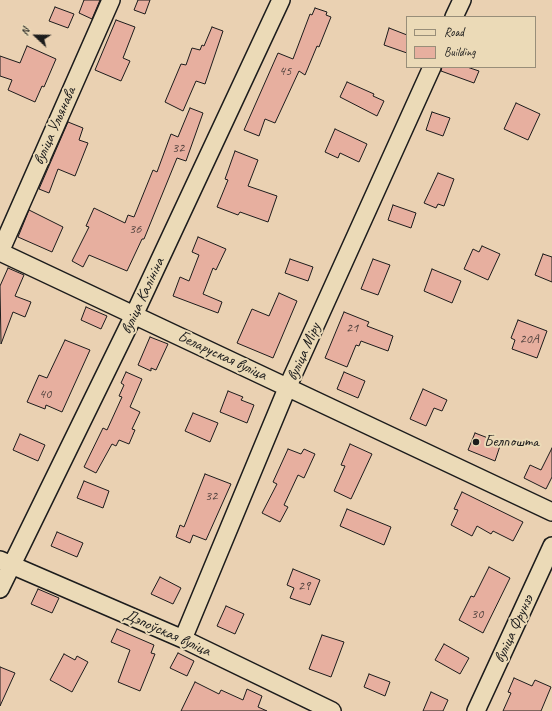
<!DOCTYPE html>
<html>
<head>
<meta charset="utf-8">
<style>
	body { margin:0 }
	#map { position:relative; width:552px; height:711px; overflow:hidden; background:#ead1b2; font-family:Caveat,sans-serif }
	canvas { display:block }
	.legend { position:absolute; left:406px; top:16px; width:130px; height:52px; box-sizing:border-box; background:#ebdab7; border:1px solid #988e79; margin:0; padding:5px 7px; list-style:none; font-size:12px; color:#1c1c1c }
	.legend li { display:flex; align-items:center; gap:8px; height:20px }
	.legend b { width:20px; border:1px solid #988e79 }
	.north { position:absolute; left:16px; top:16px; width:40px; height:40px; -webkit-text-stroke:3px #ebdab7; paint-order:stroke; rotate:292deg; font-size:11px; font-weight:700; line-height:16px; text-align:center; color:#1c1c1c }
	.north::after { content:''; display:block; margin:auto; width:14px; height:18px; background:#1c1c1c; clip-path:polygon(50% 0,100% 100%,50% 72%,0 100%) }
</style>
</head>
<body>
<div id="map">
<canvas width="552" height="711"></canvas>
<ul class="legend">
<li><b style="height:5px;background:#ebdab7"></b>Road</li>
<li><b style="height:11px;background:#e7af9f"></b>Building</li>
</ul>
<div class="north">N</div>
</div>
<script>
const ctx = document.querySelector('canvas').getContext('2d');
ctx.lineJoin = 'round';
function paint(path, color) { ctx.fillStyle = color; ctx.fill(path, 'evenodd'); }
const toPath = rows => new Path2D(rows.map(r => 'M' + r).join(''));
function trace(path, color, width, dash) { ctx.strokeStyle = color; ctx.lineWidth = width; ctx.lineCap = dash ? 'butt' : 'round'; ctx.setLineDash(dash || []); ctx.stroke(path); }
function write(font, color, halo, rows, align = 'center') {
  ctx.font = font + ' Caveat,sans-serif'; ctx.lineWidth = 4; ctx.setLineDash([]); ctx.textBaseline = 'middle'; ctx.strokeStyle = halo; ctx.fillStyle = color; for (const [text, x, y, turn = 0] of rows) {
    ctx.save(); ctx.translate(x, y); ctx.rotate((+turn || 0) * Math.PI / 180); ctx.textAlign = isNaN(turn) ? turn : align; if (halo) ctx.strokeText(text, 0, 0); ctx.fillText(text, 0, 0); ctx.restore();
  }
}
const building = toPath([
	[84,0,100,0,92,19,79,13,84,0],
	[138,0,150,0,145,14,134,10,138,0],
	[55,7,74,14,68,28,49,21,55,7],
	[315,8,327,12,326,15,331,17,319,47,317,46,305,75,299,71,275,123,265,119,259,136,244,130,278,53,293,59,310,14,312,15,315,8],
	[116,20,135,27,123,58,130,61,121,81,95,70,116,20],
	[212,27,223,31,205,84,196,81,183,111,165,102,181,64,186,65,192,48,200,50,202,45,204,46,212,27],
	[389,28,407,35,407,53,384,45,389,28],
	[27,46,56,59,44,87,42,86,35,102,8,90,12,80,0,76,0,56,20,63,27,46],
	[442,67,467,67,479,71,474,83,441,71,442,67],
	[347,82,374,94,373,96,384,101,377,116,340,97,347,82],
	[516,103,540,114,528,140,504,129,516,103],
	[190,108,203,113,186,161,177,158,144,239,142,239,127,271,89,255,83,267,72,261,89,227,86,226,94,208,125,223,128,215,134,217,153,170,157,172,171,134,178,137,190,108],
	[432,112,450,118,443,136,426,130,432,112],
	[68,122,83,128,79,140,88,143,75,176,58,169,49,193,39,189,68,122],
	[335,129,367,144,359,162,340,153,338,158,325,152,335,129],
	[235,151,258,160,248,186,277,196,268,222,240,212,238,215,217,207,228,180,225,179,235,151],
	[438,173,454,179,444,206,438,204,436,208,424,203,438,173],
	[393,205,416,213,411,228,388,220,393,205],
	[29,210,63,227,52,252,18,237,29,210],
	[198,237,226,249,216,270,213,268,203,294,222,302,218,313,173,296,180,277,189,281,199,255,192,252,198,237],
	[482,246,500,254,488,280,464,269,473,249,479,252,482,246],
	[543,254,552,257,552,282,535,275,543,254],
	[290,259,313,267,308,281,285,273,290,259],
	[373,259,390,265,378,295,361,289,373,259],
	[8,268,24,275,15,296,31,302,25,317,13,312,1,344,0,286,8,268],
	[432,269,461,281,452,303,424,291,432,269],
	[279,293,297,301,273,358,237,343,252,309,269,316,279,293],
	[86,307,107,316,101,329,81,320,86,307],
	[344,312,369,322,367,326,393,336,388,351,361,341,359,346,356,345,347,367,325,358,344,312],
	[518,320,547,331,537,358,512,349,515,340,511,338,518,320],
	[150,337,168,344,156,370,151,368,151,371,138,365,150,337],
	[65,340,90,350,62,412,46,405,45,409,27,402,39,375,47,378,65,340],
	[126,372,142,379,130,407,140,412,132,429,135,430,129,444,119,440,116,446,112,444,96,473,84,467,103,428,107,430,122,397,119,396,124,385,121,383,126,372],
	[344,372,365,381,358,398,337,389,344,372],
	[423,389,447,400,442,411,434,408,426,426,410,419,423,389],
	[228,391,243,397,241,400,254,405,247,423,220,412,228,391],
	[193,413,218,423,210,442,185,431,193,413],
	[475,433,501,443,495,461,468,450,475,433],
	[20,434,45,445,38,461,13,450,20,434],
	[350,444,372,454,351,499,334,491,345,466,341,465,350,444],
	[552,448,552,477,546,489,524,478,530,465,541,470,552,448],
	[288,449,301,454,304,449,315,454,304,478,298,475,284,505,288,507,280,522,262,513,277,484,273,482,288,449],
	[205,474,231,484,206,540,193,535,190,543,176,537,180,525,184,527,205,474],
	[84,481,109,491,103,508,77,498,84,481],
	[462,492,523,522,513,541,493,531,491,534,477,526,472,536,451,525,458,510,454,509,462,492],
	[347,509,391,527,384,545,340,526,347,509],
	[57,532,83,543,77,557,51,546,57,532],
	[489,567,510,578,483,633,459,620,471,596,474,597,489,567],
	[293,569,320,580,310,605,290,598,294,588,287,585,293,569],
	[160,577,181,588,173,604,151,594,160,577],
	[38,589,59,598,52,613,31,604,38,589],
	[226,606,244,614,235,634,217,626,226,606],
	[117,629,154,645,151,653,155,654,140,691,118,682,130,650,111,642,117,629],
	[322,635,344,642,331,677,309,669,322,635],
	[444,644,469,658,460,674,435,660,444,644],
	[178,653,194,661,187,676,170,668,178,653],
	[64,654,75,660,77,656,88,662,72,692,50,680,64,654],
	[0,667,15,673,0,706,0,667],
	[369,674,390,682,385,696,364,687,369,674],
	[514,678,532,686,535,680,551,687,541,711,503,711,511,693,508,692,514,678],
	[195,682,219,694,221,690,243,700,247,689,262,696,258,707,267,711,181,711,195,682],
	[431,692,448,700,443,711,423,711,431,692]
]);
const minor = toPath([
	[454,17,462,0],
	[0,252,552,512],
	[0,252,111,0],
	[0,560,183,639,332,711],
	[0,589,134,315,281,0],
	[183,639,288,386,432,67],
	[476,711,552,546]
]);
const markers = [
	[476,442,4,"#1c1c1c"]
];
const numberNames = [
	["45",285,71],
	["32",178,148],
	["36",135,229],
	["21",352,328],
	["20А",529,339],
	["40",45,394],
	["32",211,496],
	["29",304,586],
	["30",477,614]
];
const streetNames = [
	["вуліца Ульянава",55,126,-66],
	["вуліца Калініна",143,296,-65],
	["вуліца Міру",304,352,-66],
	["Беларуская вуліца",222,356,25],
	["вуліца Фрунзэ",514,629,-65],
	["Дэпоўская вуліца",167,633,24]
];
const poiNames = [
	["Белпошта",484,442]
];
paint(building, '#e7af9f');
trace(building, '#1c1c1c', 1);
trace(minor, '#1c1c1c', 20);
trace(minor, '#ebdab7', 17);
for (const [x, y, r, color] of markers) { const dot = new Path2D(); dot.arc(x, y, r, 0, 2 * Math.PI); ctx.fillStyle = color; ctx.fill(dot); trace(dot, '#ebdab7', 1.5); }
write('14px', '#4f413d', null, numberNames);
write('16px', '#1c1c1c', '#ebdab7', streetNames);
write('16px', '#1c1c1c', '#ebdab7', poiNames, 'left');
</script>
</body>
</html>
